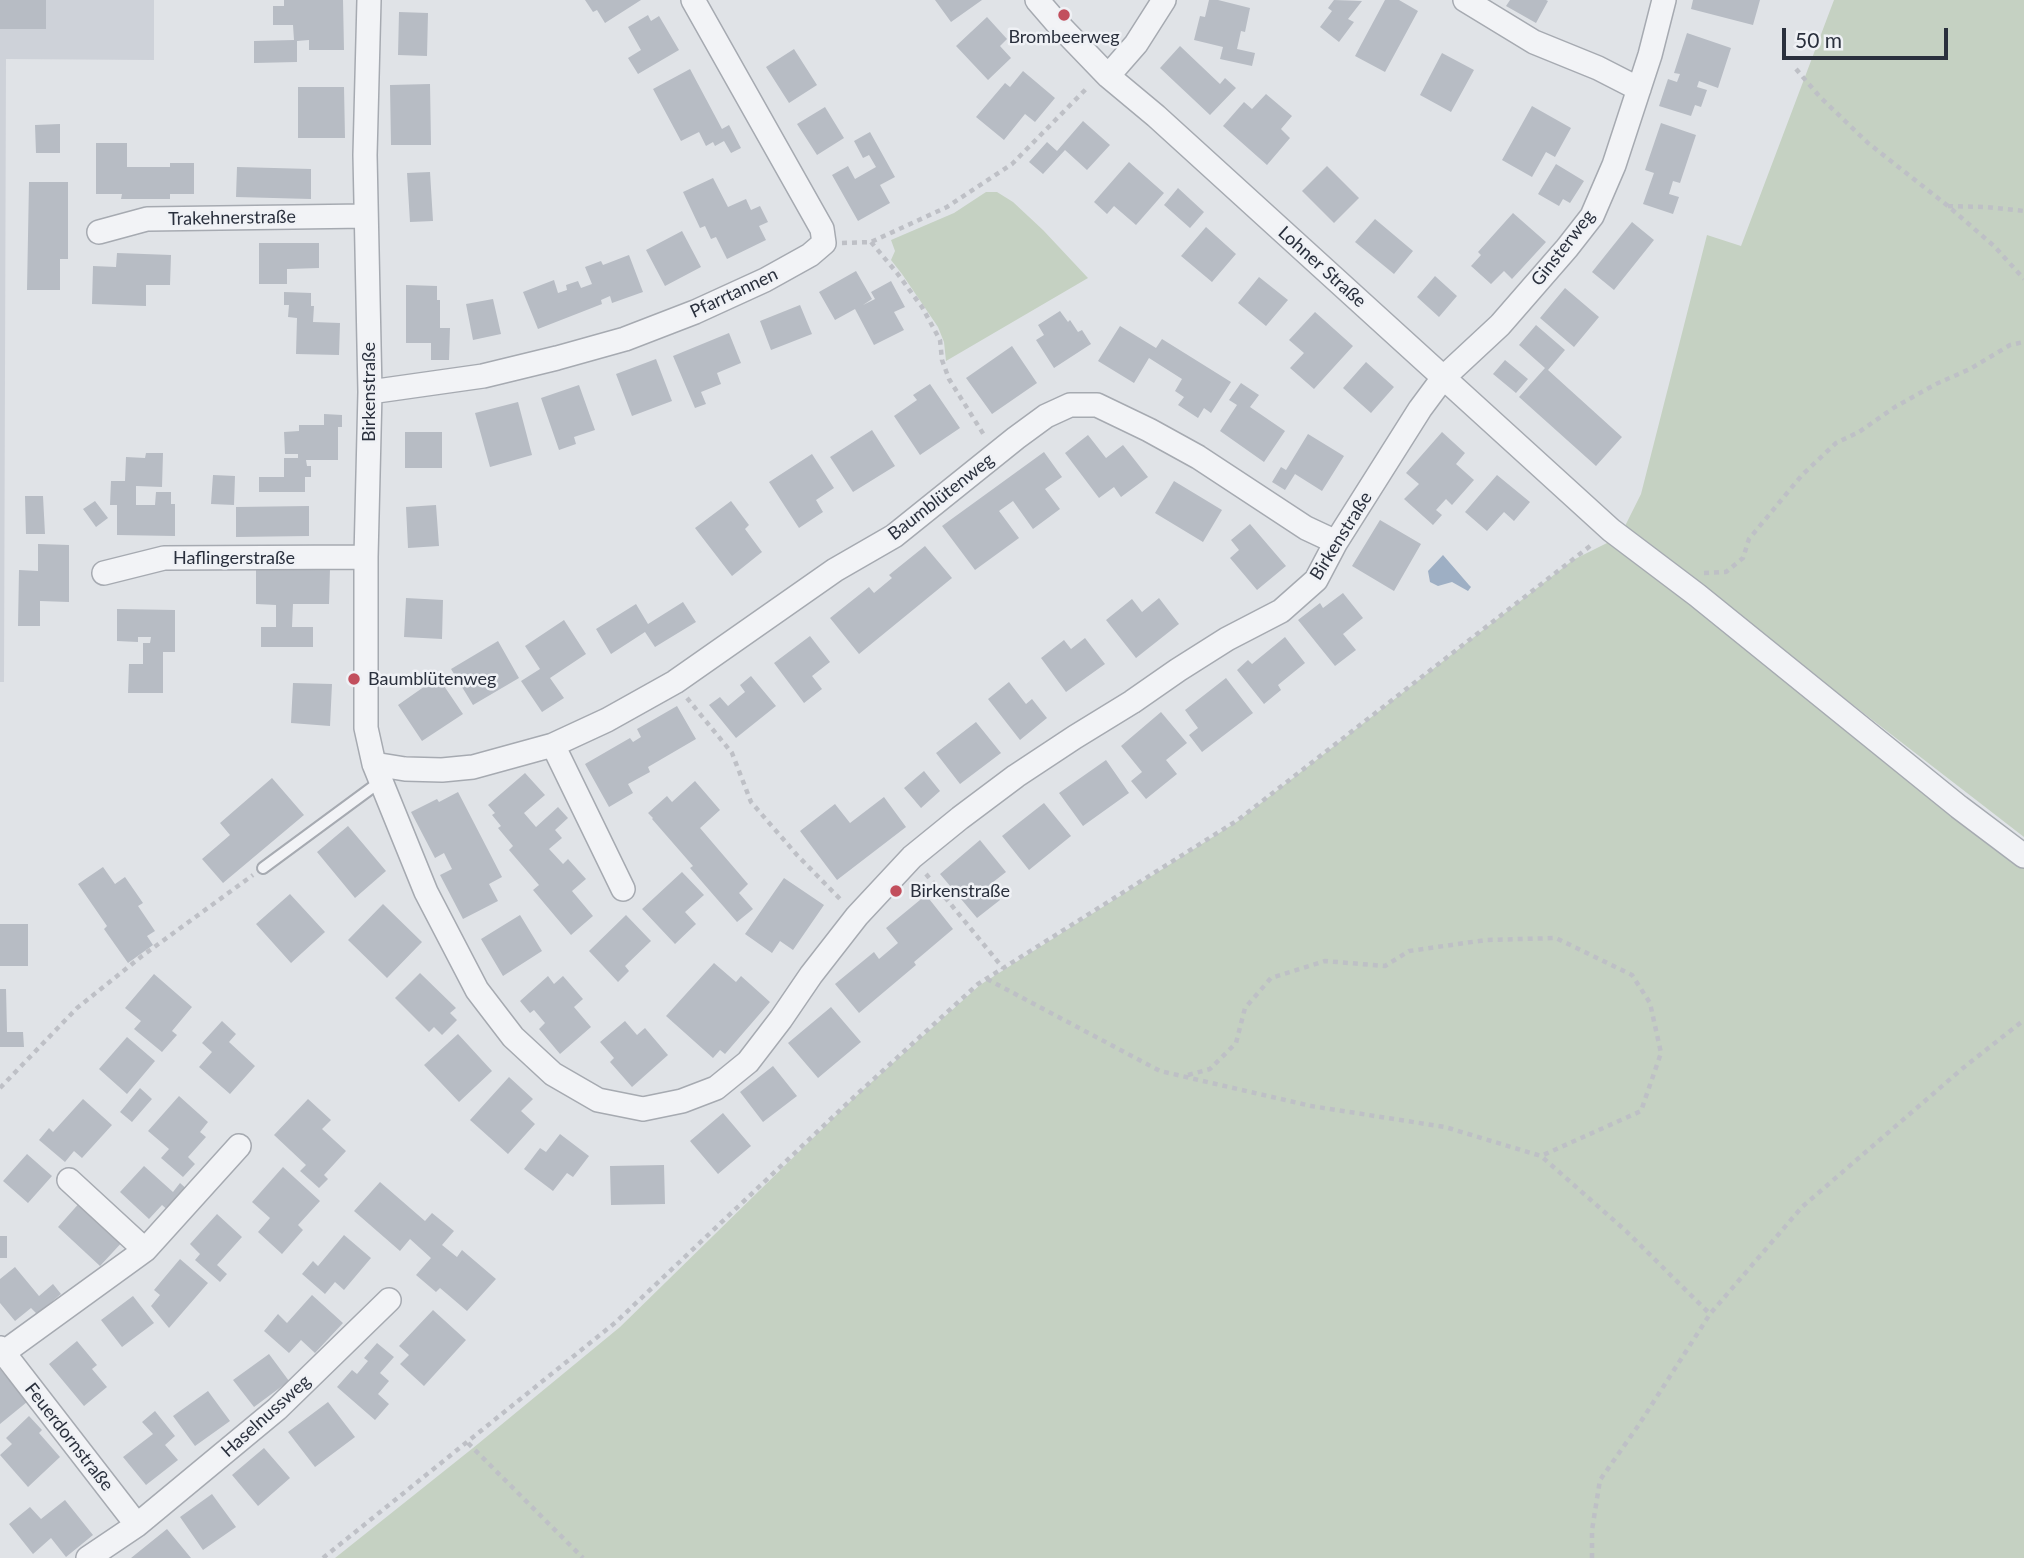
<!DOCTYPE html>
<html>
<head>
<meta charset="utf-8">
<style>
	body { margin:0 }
	#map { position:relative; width:2024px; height:1558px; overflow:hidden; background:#e0e3e7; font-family:Lato,sans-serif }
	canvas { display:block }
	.scale { position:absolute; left:1782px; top:28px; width:166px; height:32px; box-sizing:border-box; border:4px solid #2a303d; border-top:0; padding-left:9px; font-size:21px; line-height:24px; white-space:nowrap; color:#2a303d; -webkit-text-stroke:5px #eff1f5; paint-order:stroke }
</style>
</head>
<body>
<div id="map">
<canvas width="2024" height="1558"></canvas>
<div class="scale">50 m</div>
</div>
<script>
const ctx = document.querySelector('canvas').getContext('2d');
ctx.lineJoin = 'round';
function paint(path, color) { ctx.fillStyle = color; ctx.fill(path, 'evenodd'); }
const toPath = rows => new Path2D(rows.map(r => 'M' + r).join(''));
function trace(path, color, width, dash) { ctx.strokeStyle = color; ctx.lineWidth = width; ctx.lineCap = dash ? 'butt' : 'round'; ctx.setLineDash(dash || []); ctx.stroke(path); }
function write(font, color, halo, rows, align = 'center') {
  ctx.font = font + ' Lato,sans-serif'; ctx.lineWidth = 5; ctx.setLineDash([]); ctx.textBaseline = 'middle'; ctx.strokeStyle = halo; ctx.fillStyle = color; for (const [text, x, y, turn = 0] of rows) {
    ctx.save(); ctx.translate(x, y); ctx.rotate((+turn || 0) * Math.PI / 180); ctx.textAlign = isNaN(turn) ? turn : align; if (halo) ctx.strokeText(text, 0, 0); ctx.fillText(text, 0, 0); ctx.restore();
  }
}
const built = toPath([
	[0,0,154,0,154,60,6,59,4,682,0,682]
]);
const green = toPath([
	[1834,0,2024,0,2024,837,1624,528,1641,494,1707,235,1741,246],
	[986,192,997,192,1013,202,1043,230,1088,278,946,361,944,342,938,327,902,274,891,260,895,251,891,240,954,213],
	[1611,541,2024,863,2024,1558,335,1558,473,1448,620,1327,854,1098,980,985,1238,821,1573,560]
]);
const water = toPath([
	[1443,555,1469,585,1471,587,1468,591,1452,582,1438,586,1430,582,1428,571]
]);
const building = toPath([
	[0,0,46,0,46,29,0,29],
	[284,0,343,0,344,50,309,50,309,40,297,41,297,62,254,63,254,41,294,40,293,25,273,25,273,6,284,6],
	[585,0,641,0,605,23,597,10,593,12],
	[935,0,982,0,951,22],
	[1209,0,1218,0,1250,8,1245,32,1241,31,1237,49,1255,53,1252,66,1220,59,1223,47,1194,40,1200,16,1205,17],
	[1334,0,1362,1,1348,19,1354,22,1339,42,1320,27,1332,11,1328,8],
	[1385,0,1399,0,1418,11,1385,72,1355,56],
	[1510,0,1546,0,1548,1,1536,23,1506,6],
	[1693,0,1760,0,1753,25,1691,9],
	[399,12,428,13,427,56,398,55],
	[648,15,651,21,659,16,679,50,638,74,628,58,641,50,628,27],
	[987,17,1007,39,1000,46,1011,58,988,80,956,46],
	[1687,33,1731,48,1718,88,1699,81,1697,87,1707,90,1701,107,1695,105,1691,116,1659,106,1668,79,1677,82,1680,74,1674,73],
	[1180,46,1220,84,1225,78,1236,88,1210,115,1160,68],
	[794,49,817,85,789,103,766,67],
	[1442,53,1474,70,1451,112,1420,95],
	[690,69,722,129,729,125,741,148,731,153,724,141,715,146,713,142,706,146,699,132,681,141,653,89],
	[1023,71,1055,98,1035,122,1025,114,1004,140,976,117,1005,83,1010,87],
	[430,84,431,145,391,145,390,85],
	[298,87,344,87,345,138,298,138],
	[1266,94,1292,116,1281,129,1290,138,1267,165,1223,126,1244,102,1252,109],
	[1532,106,1571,128,1555,157,1546,152,1532,177,1502,160],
	[825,107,844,138,817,155,797,124],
	[1083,121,1110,145,1087,170,1065,150,1043,174,1029,162,1047,142,1057,151],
	[1661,123,1696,135,1680,183,1673,181,1669,194,1679,197,1673,214,1643,204,1654,173,1645,170],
	[60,124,60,153,36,153,35,125],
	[870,132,895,177,880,185,890,203,858,221,832,175,848,166,855,179,876,167,869,155,863,158,854,141],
	[96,143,127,143,127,167,170,167,170,163,194,163,194,194,170,194,170,199,121,199,122,194,96,194],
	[1129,162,1164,193,1136,225,1114,206,1107,214,1094,202],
	[1556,164,1584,181,1570,203,1563,199,1559,206,1538,194],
	[1327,166,1359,198,1334,223,1302,191],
	[237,167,311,169,311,199,236,197],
	[430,172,433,221,410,222,407,173],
	[713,178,728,207,746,199,751,210,760,206,768,222,759,226,766,240,727,259,716,237,711,239,705,226,700,228,683,192],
	[29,182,68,182,68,259,60,259,60,290,27,290],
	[1178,188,1204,212,1190,228,1164,205],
	[1513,213,1546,242,1512,279,1504,271,1491,284,1471,266,1481,255,1478,252],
	[1375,219,1413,251,1394,274,1355,242],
	[1632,222,1654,240,1614,290,1592,272],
	[1206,227,1236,254,1212,282,1181,256],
	[682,231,701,267,665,286,646,250],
	[259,243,319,243,319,268,287,269,287,284,259,284],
	[117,253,171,255,170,285,146,285,146,306,92,304,93,266,116,267],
	[629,255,643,292,612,303,610,296,601,300,602,304,538,329,523,292,554,280,558,293,567,290,566,285,578,281,581,288,592,284,585,267,601,261,603,265],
	[856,271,872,299,863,305,875,299,871,292,891,281,905,307,894,312,904,330,874,345,855,309,835,320,819,292],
	[1435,276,1457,296,1439,317,1417,297],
	[1259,277,1288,300,1266,326,1238,303],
	[406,285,437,286,437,300,440,300,440,328,450,328,449,360,431,360,431,343,406,343],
	[1565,288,1599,317,1574,347,1540,318],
	[284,292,311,293,311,306,314,306,313,322,340,323,339,355,296,354,297,318,288,317,289,305,284,305],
	[493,299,501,334,473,340,466,304],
	[800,305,812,334,771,350,760,321],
	[1060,311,1068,322,1070,320,1078,332,1082,330,1091,344,1054,368,1036,340,1044,335,1038,325],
	[1315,312,1353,346,1314,389,1290,368,1304,353,1289,340],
	[1536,325,1565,350,1548,370,1622,437,1596,466,1519,397,1545,368,1519,345],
	[1120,326,1156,348,1162,339,1231,382,1211,413,1204,408,1198,418,1178,405,1184,397,1175,391,1182,379,1149,358,1134,383,1098,361],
	[729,333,741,363,717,373,721,384,701,392,706,404,695,408,673,356],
	[1012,346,1037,383,992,414,966,378],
	[656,359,672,401,632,416,616,374],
	[1505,360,1528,379,1516,393,1493,374],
	[1366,362,1394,387,1371,413,1343,388],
	[1241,383,1259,395,1250,407,1285,431,1264,462,1220,431,1237,405,1229,400],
	[930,384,960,428,920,455,894,416,917,400,913,395],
	[579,385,595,430,574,437,576,444,559,450,541,398],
	[518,402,532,455,490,467,475,413],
	[324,414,342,415,342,427,338,427,338,460,306,460,307,466,311,466,311,477,305,477,305,492,259,492,259,477,284,477,284,458,298,458,298,454,285,454,284,432,299,431,299,425,324,425],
	[872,430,895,466,853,492,830,457],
	[405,432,442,432,442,468,405,468],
	[1442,432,1465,453,1456,464,1474,480,1452,505,1446,499,1436,510,1442,515,1433,525,1404,499,1419,484,1406,473],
	[1308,434,1344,456,1322,491,1295,474,1285,490,1272,482,1281,467,1286,470],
	[1088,435,1106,458,1123,445,1148,477,1121,497,1114,487,1099,498,1065,453],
	[1044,452,1062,477,1045,489,1060,509,1033,529,1013,501,999,511,1019,538,975,570,942,526],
	[146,453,163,453,162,487,136,486,136,505,155,505,156,492,171,492,171,504,175,504,175,536,117,535,117,505,110,505,111,481,125,481,126,457,145,458],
	[812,454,834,488,816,500,823,512,799,528,769,482],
	[213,475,235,476,234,505,211,504],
	[1497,475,1530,502,1514,521,1504,512,1487,531,1465,512],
	[1174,481,1222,510,1203,542,1155,513],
	[25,496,43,496,45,534,26,534],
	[95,501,108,518,96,527,83,509],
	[731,501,749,525,745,529,762,552,732,576,695,528],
	[436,505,439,546,408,548,406,507],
	[309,506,309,536,236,537,236,507],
	[1380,520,1421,544,1394,591,1352,566],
	[1250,524,1286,566,1257,590,1230,558,1239,550,1231,540],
	[38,544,69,545,69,602,40,601,40,626,18,626,19,570,38,571],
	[925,546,952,578,859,654,830,618,869,587,874,593,892,578,889,575],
	[256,568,330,569,329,604,293,604,292,627,313,627,313,647,261,647,261,627,276,627,276,605,256,604],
	[1343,593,1363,618,1343,634,1356,650,1335,666,1298,620,1320,603,1323,608],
	[406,598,443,600,442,639,404,637],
	[1159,598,1179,624,1136,658,1106,620,1132,599,1142,612],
	[683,602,696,622,655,647,645,632,611,654,596,629,636,604,648,624],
	[117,609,175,610,175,652,163,652,163,693,128,693,129,664,143,664,143,643,150,643,151,637,138,637,138,642,117,641],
	[564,620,586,654,550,678,564,698,542,712,521,681,540,669,525,646],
	[810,636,830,662,812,676,822,689,804,703,774,663],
	[1285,637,1305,663,1278,685,1281,690,1264,704,1237,670,1248,660,1252,664],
	[1085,638,1105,664,1066,692,1041,658,1064,640,1071,649],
	[498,641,519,678,473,705,451,669],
	[751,676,776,706,736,738,709,705,720,697,728,706,745,692,740,685],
	[438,677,463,714,422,741,398,705],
	[1226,678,1253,713,1202,752,1189,735,1198,728,1185,710],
	[1009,682,1026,704,1032,699,1047,718,1020,740,988,699],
	[293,683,332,684,330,726,291,723],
	[677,706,696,739,648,767,650,772,628,784,633,793,609,807,585,764,630,738,633,742,641,737,637,729],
	[1161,712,1187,743,1166,760,1177,774,1146,799,1131,781,1142,772,1121,746],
	[976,722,1001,753,960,784,936,753],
	[1106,760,1129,793,1083,826,1059,793],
	[924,771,940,791,921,808,904,788],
	[525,773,545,795,524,813,536,827,558,807,568,818,555,830,562,838,549,849,563,864,568,859,586,879,572,891,593,916,571,935,533,890,539,885,509,850,513,846,498,828,501,826,492,815,495,813,488,805],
	[272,778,304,815,223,883,202,859,230,835,220,823],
	[695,781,720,810,700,828,748,884,739,893,753,909,737,922,690,868,693,866,652,819,653,818,648,813,667,796,672,802],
	[458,792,502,877,489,884,498,901,463,919,440,875,452,869,444,853,435,858,411,812,437,799,439,802],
	[884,797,906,827,837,880,800,831,835,804,850,823],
	[1044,803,1071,836,1029,870,1002,836],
	[348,826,386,871,355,898,317,852],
	[980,840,1006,872,988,886,1000,900,977,918,940,874],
	[103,867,115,884,125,877,143,903,138,906,155,931,147,936,153,945,128,963,104,929,107,926,78,884],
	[682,872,704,895,685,912,696,924,675,944,642,909],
	[784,878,824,905,793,950,780,941,772,953,745,934],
	[290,894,325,932,291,963,256,924],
	[926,895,953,929,914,962,916,965,859,1013,835,984,874,952,879,959,898,943,886,928],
	[383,904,422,942,387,978,348,940],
	[520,915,542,951,503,976,481,939],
	[626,915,651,941,625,966,629,971,618,982,589,951],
	[0,924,28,924,28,966,0,966],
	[714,963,736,982,741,976,770,1002,725,1054,720,1050,713,1058,666,1016],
	[420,973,456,1008,450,1013,457,1020,442,1035,434,1027,429,1032,395,998],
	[154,974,192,1007,172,1031,177,1035,162,1052,134,1029,141,1021,125,1008],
	[548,976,554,984,563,976,583,999,574,1007,591,1027,560,1054,539,1029,545,1023,534,1010,530,1013,520,1001],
	[0,989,6,989,7,1032,23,1032,24,1047,0,1047],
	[831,1007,861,1042,818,1078,788,1043],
	[222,1021,236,1034,229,1042,255,1066,230,1094,199,1067,212,1052,202,1043],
	[625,1021,637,1035,645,1028,668,1055,632,1087,610,1062,614,1058,600,1042],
	[458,1034,492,1071,459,1102,424,1065],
	[127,1037,155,1061,127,1094,99,1069],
	[773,1066,797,1096,763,1122,740,1092],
	[509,1077,533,1099,521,1111,535,1124,508,1154,470,1120],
	[140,1088,152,1099,132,1122,120,1112],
	[179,1096,208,1122,200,1132,206,1137,188,1157,195,1164,183,1177,161,1158,169,1149,148,1131],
	[83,1099,112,1125,82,1158,74,1151,65,1162,39,1140,49,1128,53,1132],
	[308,1099,331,1120,322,1129,346,1151,324,1175,328,1179,319,1188,300,1171,306,1165,274,1135],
	[723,1113,751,1146,718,1174,690,1141],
	[560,1134,589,1156,573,1177,567,1173,553,1191,524,1169,540,1148,546,1152],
	[27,1154,52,1176,28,1203,3,1181],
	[664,1165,665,1204,611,1205,610,1166],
	[144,1166,173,1192,180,1183,190,1192,171,1213,162,1205,149,1219,120,1192],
	[283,1167,320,1201,298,1225,303,1230,282,1254,258,1232,270,1218,252,1202],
	[380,1182,425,1221,432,1213,454,1231,442,1245,457,1257,462,1250,496,1279,467,1311,440,1288,436,1292,416,1275,431,1258,410,1239,400,1251,354,1211],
	[82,1200,125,1239,100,1266,58,1227],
	[217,1214,242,1237,217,1265,227,1274,220,1282,195,1260,200,1254,190,1244],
	[344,1235,371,1258,344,1290,335,1282,325,1294,302,1274,313,1261,318,1266],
	[0,1236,7,1236,7,1258,0,1258],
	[180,1259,208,1283,169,1328,151,1306,160,1295,154,1290],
	[15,1267,39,1296,53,1284,61,1294,37,1314,31,1308,15,1321,0,1303,0,1279],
	[312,1295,343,1323,315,1353,301,1340,289,1353,264,1331,278,1314,287,1323],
	[133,1296,154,1323,122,1347,101,1320],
	[433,1310,466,1340,424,1386,400,1364,409,1355,399,1346],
	[77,1341,97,1365,92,1369,107,1387,84,1406,49,1364],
	[377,1343,394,1357,380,1373,389,1381,378,1394,389,1404,375,1420,337,1387,352,1370,357,1374,368,1361,364,1358],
	[269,1354,289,1381,254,1407,233,1380],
	[0,1369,27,1402,0,1424],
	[208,1391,230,1421,195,1446,173,1416],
	[328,1402,355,1437,315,1467,288,1432],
	[155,1411,175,1436,165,1445,178,1460,146,1485,123,1457,153,1434,142,1422],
	[29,1416,42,1430,39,1433,60,1457,28,1487,0,1455,12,1444,6,1438],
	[264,1448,290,1478,258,1506,232,1475],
	[212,1494,236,1527,203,1550,180,1517],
	[65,1500,93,1535,66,1557,51,1538,33,1554,9,1524,30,1507,41,1519],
	[167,1529,191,1558,131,1558]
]);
const path = toPath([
	[1796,69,1820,97,1868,143,1948,206,1994,246,2024,279],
	[1948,206,1986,207,2024,211],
	[871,242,897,273,922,307,940,340,942,360,949,379,984,435],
	[842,243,871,242,947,207,1012,164,1088,87],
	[1704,573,1726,572,1743,558,1749,539,1802,475,1836,443,1859,432,1895,407,1936,384,1970,369,2010,345,2024,342],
	[687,698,732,753,751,802,797,855,842,901],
	[926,874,1003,968],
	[987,979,1160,1071,1311,1106,1445,1127,1541,1156,1626,1231,1710,1314],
	[1188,1075,1210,1069,1236,1043,1245,1008,1271,978,1325,961,1385,966,1409,951,1486,940,1556,938,1632,975,1650,1003,1661,1053,1641,1111,1541,1156],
	[0,1088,77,1008,142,956,253,875],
	[468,1443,583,1558],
	[323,1558,616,1322,854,1097,978,984,1238,820,1594,543],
	[1592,1558,1592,1530,1600,1480,1638,1426,1710,1314,1802,1207,1963,1068,2024,1020]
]);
const lane = toPath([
	[263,868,381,781]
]);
const street = toPath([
	[369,0,365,155,370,392,366,557,366,728,374,764,426,892,477,990,513,1037,553,1074,598,1100,643,1109,682,1101,716,1088,748,1062,781,1019,811,975,857,916,912,857,960,818,1016,776,1075,737,1132,702,1178,670,1227,639,1281,611,1316,580,1336,542,1420,409,1443,378,1500,325,1567,248,1592,216,1614,165,1650,55,1664,0],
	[1037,0,1056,22,1108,76,1156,116,1611,530,1697,595,1959,807,2024,856],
	[1465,0,1534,42,1598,68,1639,89],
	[1108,76,1136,44,1164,0],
	[99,232,147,219,366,216],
	[370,392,483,376,557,358,625,339,695,312,765,280,810,255,824,243,822,229,693,0],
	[104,573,164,558,366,557],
	[553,745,623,889],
	[374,764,405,769,442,770,473,767,553,745,607,720,675,682,835,570,894,536,1016,438,1046,416,1070,405,1097,405,1149,430,1198,457,1306,528,1336,542],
	[69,1180,145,1250],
	[0,1348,137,1525],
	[3,1353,145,1250,239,1146],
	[88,1558,137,1525,277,1409,389,1300]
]);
const markers = [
	[1064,15,7,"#c24f5d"],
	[354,679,7,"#c24f5d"],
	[896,891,7,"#c24f5d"]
];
const poiNames = [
	["Brombeerweg",1064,37,"center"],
	["Baumblütenweg",368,679],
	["Birkenstraße",910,891]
];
const streetNames = [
	["Trakehnerstraße",232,218,-1],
	["Ginsterweg",1563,248,-52],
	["Lohner Straße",1322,267,42],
	["Pfarrtannen",734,293,-25],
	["Birkenstraße",369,392,-90],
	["Baumblütenweg",941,497,-38],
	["Birkenstraße",1341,536,-58],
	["Haflingerstraße",234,558],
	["Haselnussweg",266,1416,-42],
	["Feuerdornstraße",69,1437,52]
];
paint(built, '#ced2d9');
paint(green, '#c5d1c2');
paint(water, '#9eafc4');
paint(building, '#b7bcc4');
trace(lane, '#a6aab1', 14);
trace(street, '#a6aab1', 26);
trace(path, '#bec0c6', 4.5, [5, 5]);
trace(lane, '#f2f3f6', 10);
trace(street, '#f2f3f6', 23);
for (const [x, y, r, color] of markers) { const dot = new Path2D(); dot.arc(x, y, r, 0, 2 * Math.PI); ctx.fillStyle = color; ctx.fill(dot); trace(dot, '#eff1f5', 2.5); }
write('18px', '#2a303d', '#eff1f5', poiNames, 'left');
write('18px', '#2a303d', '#eff1f5', streetNames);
</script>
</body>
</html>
